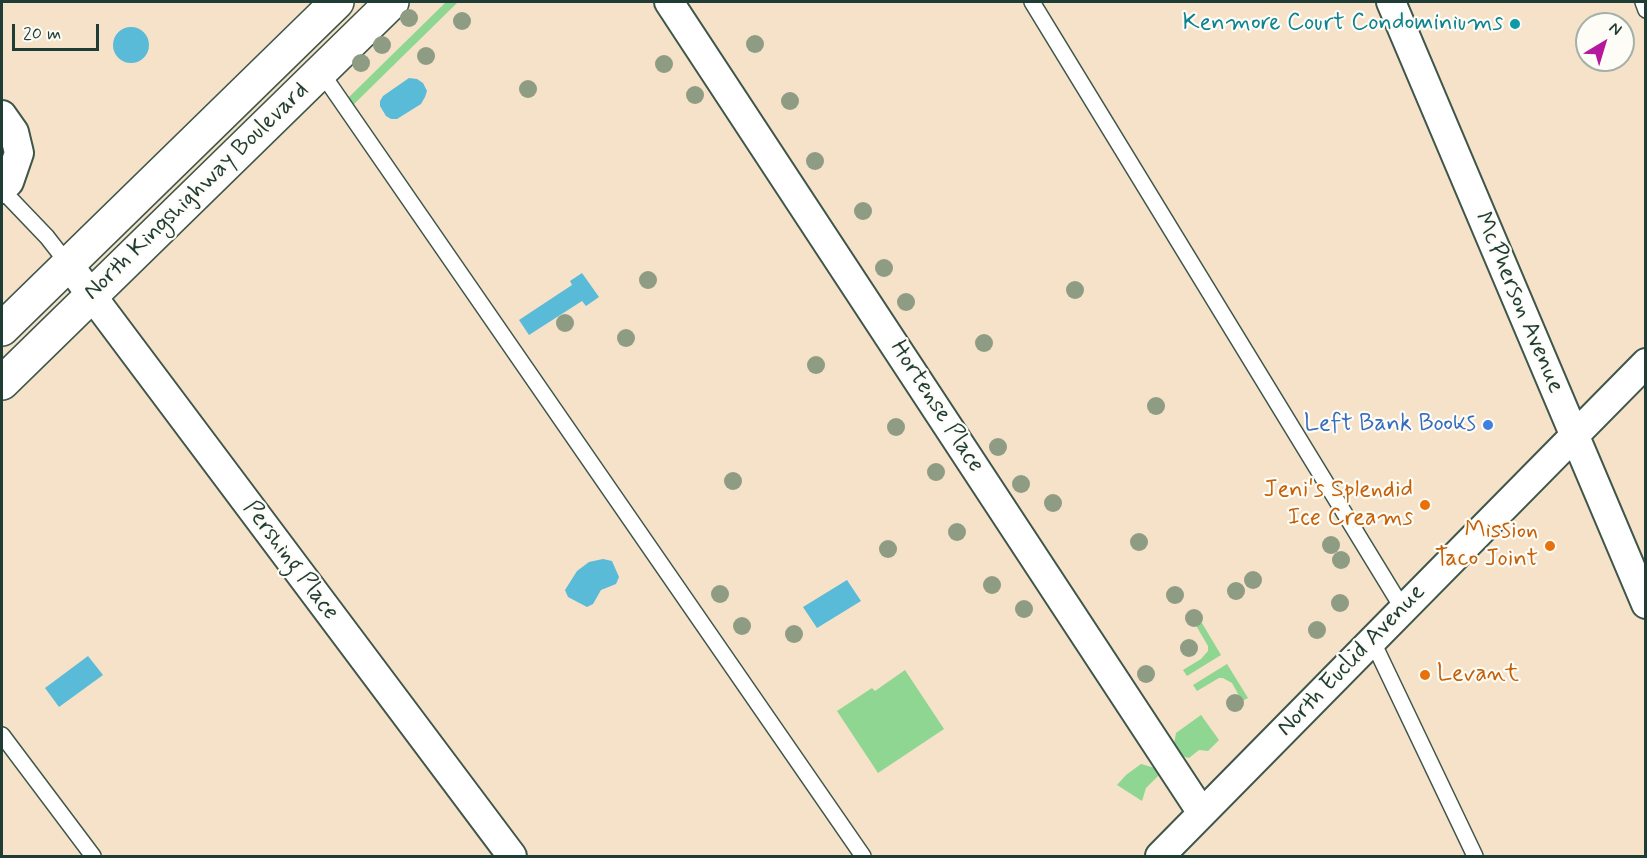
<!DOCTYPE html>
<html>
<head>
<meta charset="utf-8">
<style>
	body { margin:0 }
	#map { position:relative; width:1647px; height:858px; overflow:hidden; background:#f5e2c8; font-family:Mynerve,sans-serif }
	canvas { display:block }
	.frame { position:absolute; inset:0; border:3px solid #1f3d34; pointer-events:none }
	.north { position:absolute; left:1575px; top:12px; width:60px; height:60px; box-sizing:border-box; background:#fdfcf7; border:2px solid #a4b0a9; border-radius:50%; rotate:38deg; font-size:16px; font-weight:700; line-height:24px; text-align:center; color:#1f3d34 }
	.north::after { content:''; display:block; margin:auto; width:21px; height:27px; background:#b5179e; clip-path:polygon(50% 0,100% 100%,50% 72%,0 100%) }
	.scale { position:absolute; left:12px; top:24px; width:87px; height:27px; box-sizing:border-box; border:3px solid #1f3d34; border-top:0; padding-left:8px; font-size:18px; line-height:21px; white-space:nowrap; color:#1f3d34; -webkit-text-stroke:4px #fdfcf7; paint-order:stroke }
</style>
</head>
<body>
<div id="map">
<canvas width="1647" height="858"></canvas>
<div class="frame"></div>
<div class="north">N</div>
<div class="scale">20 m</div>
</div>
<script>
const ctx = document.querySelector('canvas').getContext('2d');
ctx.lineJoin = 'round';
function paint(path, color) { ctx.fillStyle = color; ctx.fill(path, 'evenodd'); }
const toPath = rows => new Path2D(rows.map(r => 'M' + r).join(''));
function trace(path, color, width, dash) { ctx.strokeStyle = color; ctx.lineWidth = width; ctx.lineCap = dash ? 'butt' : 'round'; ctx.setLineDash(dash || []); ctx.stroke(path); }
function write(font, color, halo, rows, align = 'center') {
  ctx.font = font + ' Mynerve,sans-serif'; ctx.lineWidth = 4.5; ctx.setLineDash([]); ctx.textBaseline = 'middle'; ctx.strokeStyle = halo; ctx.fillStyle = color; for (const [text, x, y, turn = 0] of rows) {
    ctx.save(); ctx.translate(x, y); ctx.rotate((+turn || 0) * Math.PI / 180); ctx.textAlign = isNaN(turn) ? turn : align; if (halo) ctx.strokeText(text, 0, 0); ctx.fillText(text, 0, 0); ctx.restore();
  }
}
const green = toPath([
	[446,2,458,2,353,105,348,98],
	[1199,618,1221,655,1187,676,1183,670,1201,659,1208,651,1208,646,1194,622],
	[1227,664,1248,698,1242,701,1232,683,1223,678,1219,678,1197,691,1193,685],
	[905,670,944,729,878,773,837,711,872,688,875,691],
	[1201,715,1219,740,1208,751,1199,750,1189,758,1185,757,1181,755,1174,744,1176,733],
	[1141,764,1155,768,1161,773,1146,788,1142,801,1117,785,1126,775]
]);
const water = toPath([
	'113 45a18 18 0 1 1 36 0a18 18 0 1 1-36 0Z',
	[409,78,417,79,423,83,427,91,425,97,421,104,397,119,391,119,386,116,380,106,380,101,383,96],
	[582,273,599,297,586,306,582,301,529,335,519,320,572,285,570,281],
	[603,559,612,561,619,577,616,584,601,590,593,604,587,607,568,597,565,590,577,571,589,562],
	[847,580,861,601,817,628,803,607],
	[88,656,103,675,59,707,45,688]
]);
const lane = toPath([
	[1032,2,1403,609],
	[1643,2,1646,10],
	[321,72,863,856],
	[2,190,47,237,68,264],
	[1372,640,1475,856],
	[2,735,93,856]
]);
const street = toPath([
	[669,2,1202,813],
	[1391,2,1646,604],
	[2,115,14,132,19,153,9,182,2,189],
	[68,264,512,856],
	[1160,856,1646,363]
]);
const primary = toPath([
	[2,329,337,2],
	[2,383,392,2]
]);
const trees = [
	[409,18],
	[462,21],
	[755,44],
	[382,45],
	[426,56],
	[361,63],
	[664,64],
	[528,89],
	[695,95],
	[790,101],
	[815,161],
	[863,211],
	[884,268],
	[648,280],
	[1075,290],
	[906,302],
	[565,323],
	[626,338],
	[984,343],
	[816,365],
	[1156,406],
	[896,427],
	[998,447],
	[936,472],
	[733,481],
	[1021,484],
	[1053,503],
	[957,532],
	[1139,542],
	[1331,545],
	[888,549],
	[1341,560],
	[1253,580],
	[992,585],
	[1236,591],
	[720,594],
	[1175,595],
	[1340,603],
	[1024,609],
	[1194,618],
	[742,626],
	[1317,630],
	[794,634],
	[1189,648],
	[1146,674],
	[1235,703]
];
const markers = [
	[1515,24,6,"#0f9aa8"],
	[1488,425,6,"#3f7fe0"],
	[1425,505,6,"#e8710a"],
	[1550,546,6,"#e8710a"],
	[1425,675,6,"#e8710a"]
];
const cultureNames = [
	["Kenmore Court Condominiums",1503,24]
];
const streetNames = [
	["North Kingshighway Boulevard",197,192,-44],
	["McPherson Avenue",1518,303,67],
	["Hortense Place",936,407,57],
	["Pershing Place",290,561,53],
	["North Euclid Avenue",1352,661,-46]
];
const shopNames = [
	["Left Bank Books",1476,425]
];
const foodNames = [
	["Jeni's Splendid",1413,491],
	["Ice Creams",1413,519],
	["Mission",1538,532],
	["Taco Joint",1538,560],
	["Levant",1437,675,"left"]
];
paint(green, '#8ed692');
paint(water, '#59bbd8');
trace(lane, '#3f564a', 18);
trace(street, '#3f564a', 32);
trace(primary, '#3f564a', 36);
trace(lane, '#fff', 15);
trace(street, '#fff', 28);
trace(primary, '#fff', 33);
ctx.fillStyle = '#8f9c84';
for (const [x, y] of trees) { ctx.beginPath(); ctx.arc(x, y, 9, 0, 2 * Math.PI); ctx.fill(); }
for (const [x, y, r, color] of markers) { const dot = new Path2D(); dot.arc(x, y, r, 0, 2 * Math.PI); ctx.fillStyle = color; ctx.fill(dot); trace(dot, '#fdfcf7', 2); }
write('24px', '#0d838f', '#fdfcf7', cultureNames, 'right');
write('24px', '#1f3d34', '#fdfcf7', streetNames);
write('24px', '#366cbe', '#fdfcf7', shopNames, 'right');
write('24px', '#c56008', '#fdfcf7', foodNames, 'right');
</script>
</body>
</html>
